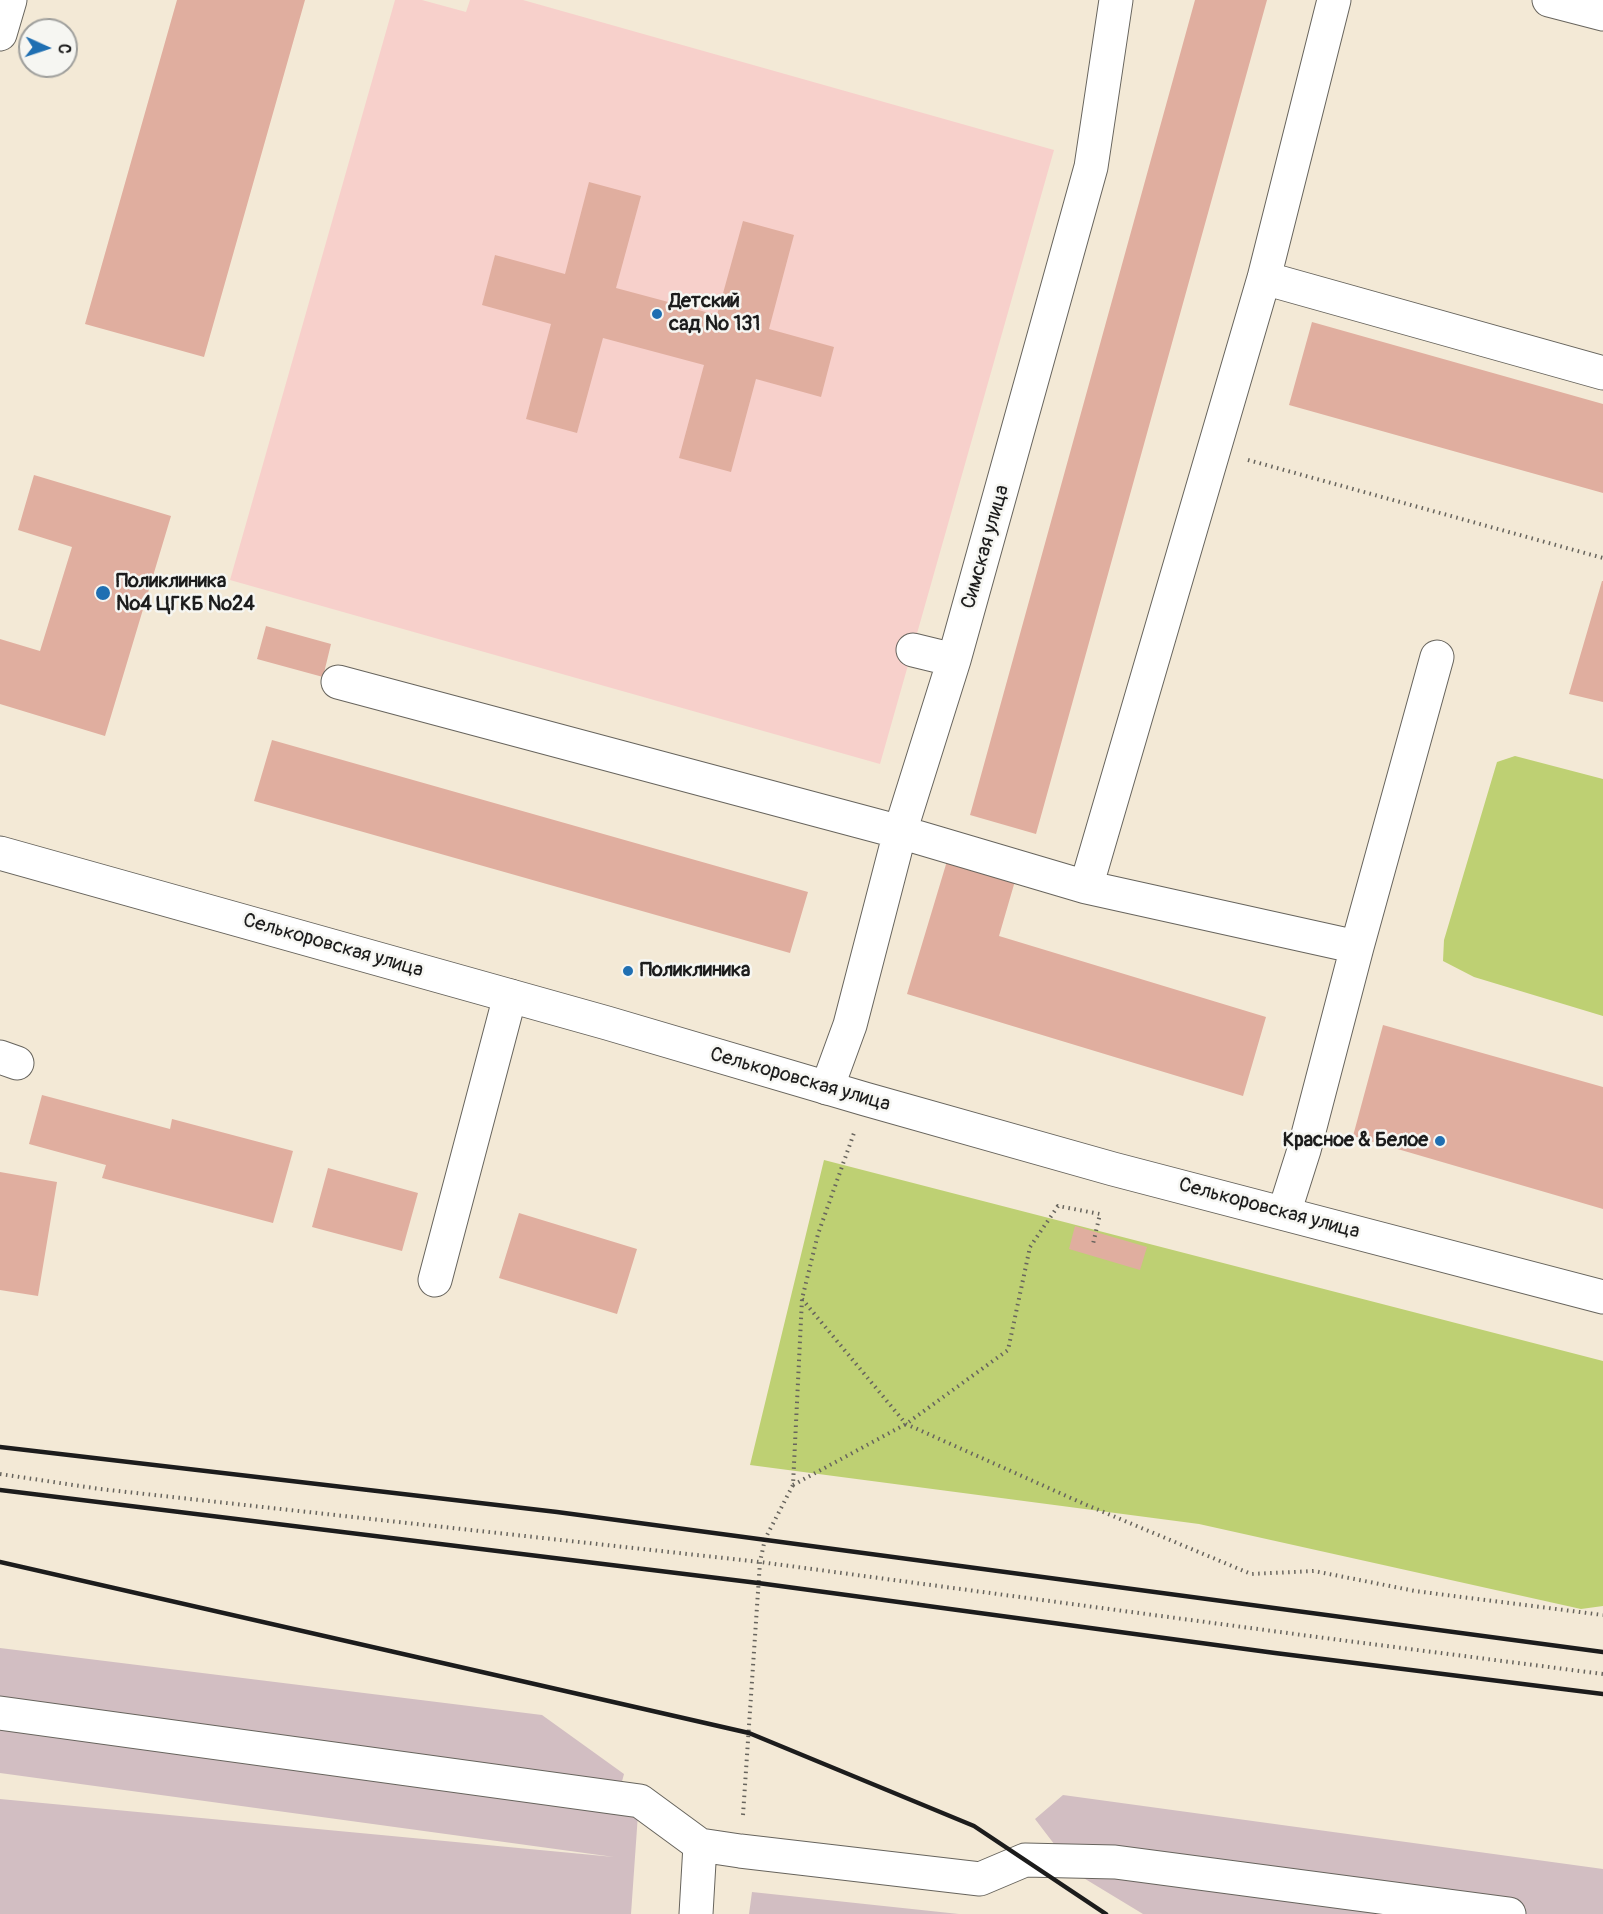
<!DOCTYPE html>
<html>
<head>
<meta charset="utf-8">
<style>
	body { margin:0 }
	#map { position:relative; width:1603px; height:1914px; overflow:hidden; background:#f3e9d6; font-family:Pangolin,sans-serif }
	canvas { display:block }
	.north { position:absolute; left:18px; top:18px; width:60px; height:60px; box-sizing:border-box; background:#f6f6f2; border:2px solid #9f9f9c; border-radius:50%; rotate:93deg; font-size:16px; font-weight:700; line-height:24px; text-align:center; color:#1c1c1c }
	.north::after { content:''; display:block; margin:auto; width:21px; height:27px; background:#1f6fb2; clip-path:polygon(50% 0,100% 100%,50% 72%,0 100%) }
</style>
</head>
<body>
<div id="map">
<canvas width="1603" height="1914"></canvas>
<div class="north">С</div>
</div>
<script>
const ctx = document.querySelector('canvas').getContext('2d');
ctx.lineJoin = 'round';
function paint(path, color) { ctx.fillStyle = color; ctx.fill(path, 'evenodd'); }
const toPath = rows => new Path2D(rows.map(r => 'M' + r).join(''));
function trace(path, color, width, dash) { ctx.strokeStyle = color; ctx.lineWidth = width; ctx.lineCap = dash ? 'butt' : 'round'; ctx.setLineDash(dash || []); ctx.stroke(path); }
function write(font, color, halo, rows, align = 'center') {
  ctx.font = font + ' Pangolin,sans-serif'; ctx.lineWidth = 5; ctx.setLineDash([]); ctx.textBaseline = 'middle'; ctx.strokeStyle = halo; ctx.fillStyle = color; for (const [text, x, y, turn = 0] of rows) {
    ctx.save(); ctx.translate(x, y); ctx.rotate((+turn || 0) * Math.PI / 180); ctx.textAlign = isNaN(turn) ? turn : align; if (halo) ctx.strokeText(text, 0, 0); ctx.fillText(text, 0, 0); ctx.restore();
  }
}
const built = toPath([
	[395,0,422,0,466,12,470,0,523,0,1054,150,880,764,230,580]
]);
const industrial = toPath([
	[0,1648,542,1715,624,1774,614,1811,638,1814,631,1914,0,1914,0,1799,614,1857,0,1773],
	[1063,1795,1603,1869,1603,1914,1143,1914,1077,1874,1035,1819],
	[752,1892,959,1914,749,1914]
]);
const green = toPath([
	[1515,756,1603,779,1603,1016,1474,977,1443,961,1444,940,1497,762],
	[824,1160,1603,1361,1603,1606,1581,1609,1199,1524,750,1465]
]);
const building = toPath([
	[177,0,305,0,204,357,85,324],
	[1195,0,1267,0,1036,834,970,815],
	[589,182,641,196,616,288,717,315,743,221,794,235,769,329,834,347,821,397,756,379,731,472,679,458,704,365,603,338,577,433,526,419,551,324,482,305,495,255,565,274],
	[1312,322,1603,404,1603,493,1289,405],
	[34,475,171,516,105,736,0,704,0,639,40,651,72,547,18,530],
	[1602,581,1603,581,1603,702,1569,694],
	[266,626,331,644,323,677,257,659],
	[272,740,808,892,790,953,254,801],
	[947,861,1015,881,999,936,1266,1017,1243,1096,907,994],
	[1383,1025,1603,1087,1603,1209,1353,1136],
	[42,1095,170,1129,172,1119,293,1151,273,1223,102,1178,106,1165,29,1144],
	[328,1168,418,1193,402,1251,312,1227],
	[0,1172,57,1182,38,1296,0,1290],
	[519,1213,637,1249,617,1314,499,1278],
	[1075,1226,1147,1247,1140,1270,1069,1249]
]);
const path = toPath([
	[1248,460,1603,558],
	[802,1299,906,1424,1082,1503,1251,1574,1314,1571,1415,1591,1603,1615],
	[0,1474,100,1489,760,1562,1317,1637,1603,1674],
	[793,1485,906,1424,1008,1350,1030,1247,1058,1206,1100,1214,1093,1244],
	[743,1815,760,1562,765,1539,793,1485,802,1299,818,1234,854,1133]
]);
const minor = toPath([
	[1549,0,1603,14],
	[0,34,10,0],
	[1264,278,1603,373],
	[913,650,954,660],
	[338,682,900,832,1086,887,1264,278,1334,0],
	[1086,887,1357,947],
	[0,1057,17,1063],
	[827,1088,850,1025,900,832,954,660,1091,167,1116,0],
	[1284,1213,1304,1150,1357,947,1437,657],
	[435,1280,510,996],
	[0,1713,640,1801,700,1845,740,1851,980,1879,1025,1860,1115,1862,1509,1914],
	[696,1914,700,1845]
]);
const major = toPath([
	[0,853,607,1023,865,1099,1113,1169,1603,1297]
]);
const rail = toPath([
	[0,1447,557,1512,1603,1652],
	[0,1490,758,1583,1275,1653,1603,1694],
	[0,1562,749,1733,974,1826,1106,1914]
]);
const markers = [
	[657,314,6,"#1f6fb2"],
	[103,593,8,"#1f6fb2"],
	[628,971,6,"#1f6fb2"],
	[1440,1141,6,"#1f6fb2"]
];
const poiNames = [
	["Детский",669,302],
	["сад № 131",669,325],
	["Поликлиника",116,582],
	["№4 ЦГКБ №24",116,605],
	["Поликлиника",640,971],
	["Красное & Белое",1428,1141,"right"]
];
const streetNames = [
	["Симская улица",986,547,-74],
	["Селькоровская улица",333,946,16],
	["Селькоровская улица",800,1080,16],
	["Селькоровская улица",1269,1209,15]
];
paint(built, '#f7d0cb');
paint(industrial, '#d2bec2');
paint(green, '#bed073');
paint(building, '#e0ae9f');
trace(minor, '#67645d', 35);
trace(major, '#67645d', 35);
trace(path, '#67645d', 4, [1.5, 4.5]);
trace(minor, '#fff', 33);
trace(major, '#fff', 33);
trace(rail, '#1c1c1c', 4.5);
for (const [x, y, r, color] of markers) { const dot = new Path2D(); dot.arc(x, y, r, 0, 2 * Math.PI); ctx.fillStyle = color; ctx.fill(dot); trace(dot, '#f6f6f2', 2); }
write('bold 20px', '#1c1c1c', '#f6f6f2', poiNames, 'left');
write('20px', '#1c1c1c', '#f6f6f2', streetNames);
</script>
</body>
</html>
